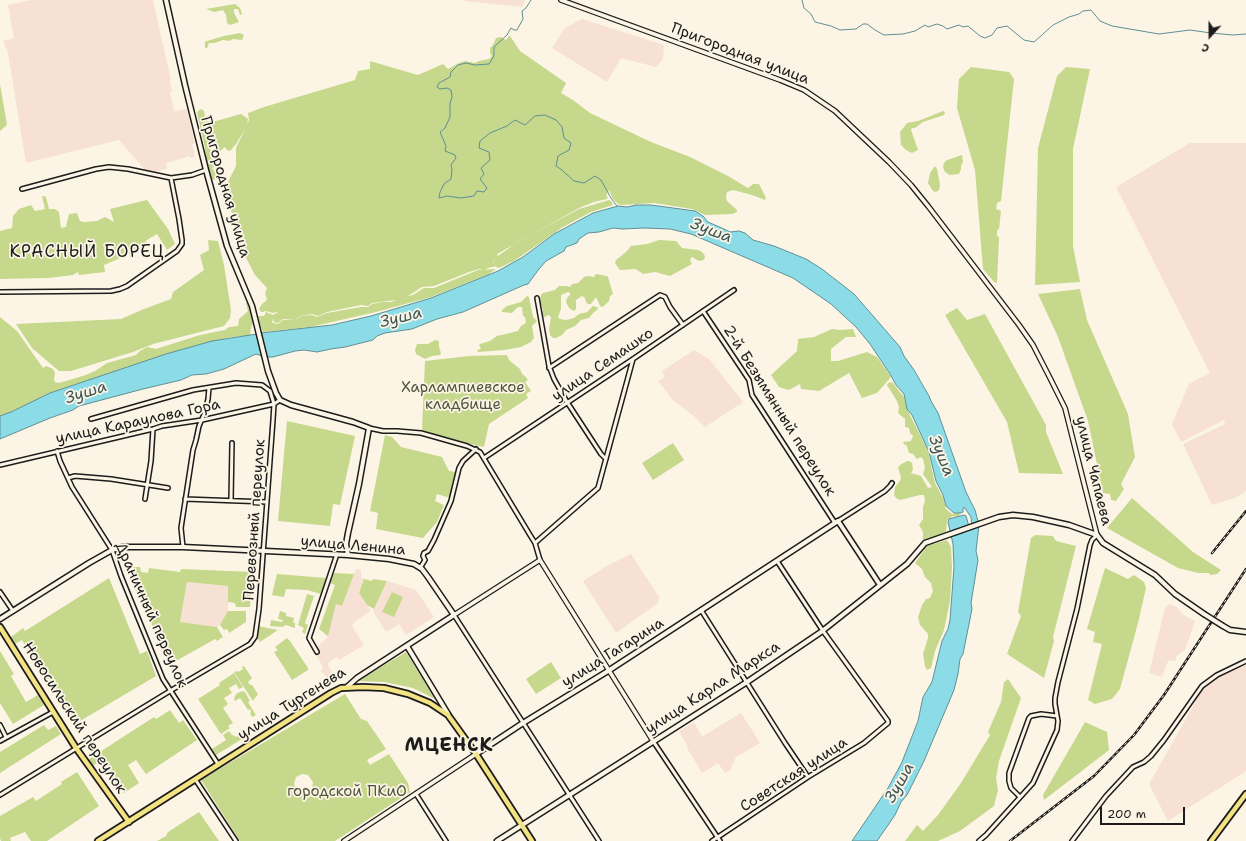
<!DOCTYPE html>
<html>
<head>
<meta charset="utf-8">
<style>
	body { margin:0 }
	#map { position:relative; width:1246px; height:841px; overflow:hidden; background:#fcf5e5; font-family:"Shantell Sans",sans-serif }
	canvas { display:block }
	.north { position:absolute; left:1190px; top:16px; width:40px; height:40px; -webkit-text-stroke:3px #fcf5e5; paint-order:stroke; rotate:201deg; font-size:11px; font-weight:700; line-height:16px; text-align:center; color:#1c1c1c }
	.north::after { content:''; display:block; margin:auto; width:14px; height:18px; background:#1c1c1c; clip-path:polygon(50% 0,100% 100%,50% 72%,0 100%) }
	.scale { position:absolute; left:1100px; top:807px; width:85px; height:18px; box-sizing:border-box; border:2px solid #1c1c1c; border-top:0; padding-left:5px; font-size:12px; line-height:14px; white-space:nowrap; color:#1c1c1c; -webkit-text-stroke:3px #fcf5e5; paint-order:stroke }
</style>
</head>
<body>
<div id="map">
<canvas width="1246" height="841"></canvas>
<div class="north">С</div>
<div class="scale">200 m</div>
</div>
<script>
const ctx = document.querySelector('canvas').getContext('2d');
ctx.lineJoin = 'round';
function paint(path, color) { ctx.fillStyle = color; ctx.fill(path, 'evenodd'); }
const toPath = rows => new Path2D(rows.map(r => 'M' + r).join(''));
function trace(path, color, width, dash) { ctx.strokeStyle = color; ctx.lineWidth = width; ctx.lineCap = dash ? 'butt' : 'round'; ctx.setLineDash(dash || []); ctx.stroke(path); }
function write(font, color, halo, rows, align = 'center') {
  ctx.font = font + ' "Shantell Sans",sans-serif'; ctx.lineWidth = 3.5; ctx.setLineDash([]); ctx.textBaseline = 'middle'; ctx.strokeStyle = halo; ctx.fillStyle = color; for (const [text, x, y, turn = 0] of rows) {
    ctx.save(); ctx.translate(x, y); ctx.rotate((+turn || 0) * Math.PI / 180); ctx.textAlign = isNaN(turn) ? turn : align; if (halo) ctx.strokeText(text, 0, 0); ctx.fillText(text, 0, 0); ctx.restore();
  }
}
const built = toPath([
	[31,0,153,0,171,80,170,80,172,92,170,92,174,111,187,109,195,143,192,144,195,157,190,158,190,156,166,163,167,169,154,172,146,171,119,140,26,163,8,53,3,41,14,38,8,5],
	[464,0,525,0,523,7,465,1],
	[582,19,664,45,663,59,656,67,621,58,607,82,552,48,565,28],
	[1190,143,1246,143,1246,491,1235,498,1212,505,1183,444,1225,424,1224,420,1181,442,1172,424,1189,384,1210,373,1116,187],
	[694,350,709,359,743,402,705,427,696,418,673,400,658,381,665,377,662,371],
	[631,554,659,597,658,603,616,633,583,581,605,567],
	[356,569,361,570,361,577,364,579,359,593,371,611,354,622,352,626,364,645,339,660,337,657,329,662,328,665,336,679,331,682,321,671,323,667,315,653,318,650,317,647,327,638,336,604,342,606],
	[387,581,416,590,434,617,406,635,399,624,386,632,373,611],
	[187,582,228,586,228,612,220,625,217,627,180,622],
	[1170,604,1177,607,1183,615,1195,621,1185,650,1177,655,1175,661,1168,661,1162,677,1149,673,1165,608],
	[1246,663,1246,771,1168,821,1149,784,1196,701,1203,685],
	[741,713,760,743,736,757,730,770,725,773,718,763,702,773,687,748,688,747,679,731,694,722,701,735,703,736]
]);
const green = toPath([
	[235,4,240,8,242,14,240,15,238,9,234,9,234,13,239,22,230,25,227,23,226,15,223,10,214,12,206,9],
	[240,33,244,35,242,40,233,39,229,41,223,40,215,43,209,43,207,48,205,48,205,42,207,41,224,36],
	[509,36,510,36,520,51,566,83,561,93,573,100,590,113,651,142,690,157,728,176,748,188,753,184,759,184,766,198,765,200,752,195,733,190,727,192,726,198,727,201,737,210,737,212,732,214,705,215,692,209,654,203,621,205,618,204,613,199,609,190,606,196,608,197,607,199,594,202,579,208,497,254,498,256,516,243,579,209,609,200,612,202,613,205,591,212,563,227,514,261,499,268,496,267,493,263,497,257,493,262,495,267,491,267,484,270,479,269,469,272,434,286,422,287,408,296,413,295,424,288,434,288,478,270,496,269,489,274,431,297,376,312,310,327,263,332,258,320,258,316,264,316,266,312,273,315,276,313,279,314,276,312,273,313,265,311,263,312,261,312,259,309,262,304,267,300,265,293,267,288,255,275,239,244,232,214,227,187,228,182,236,166,236,148,245,129,236,144,230,151,227,150,225,147,220,151,215,147,211,148,210,153,211,158,217,163,216,166,212,168,216,173,217,177,214,180,212,179,206,159,205,148,197,113,199,110,201,109,204,111,206,121,216,121,241,114,248,119,247,124,249,120,248,113,264,107,355,80,358,71,370,69,370,61,418,75,443,64,448,69,459,63,465,61,475,63,479,61,489,59,492,56,490,53,490,48,493,45,496,38,501,37,506,40],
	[396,300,391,302,383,302,372,304,368,307,361,307,327,313,317,317,312,315,301,316,295,320,283,320,278,324,273,323,272,322,273,319,275,318,273,320,274,322,278,323,283,319,295,320,300,316,312,314,318,316,327,312,361,305,368,306,372,303],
	[971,67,1009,72,1014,79,1001,201,997,203,996,209,1001,211,999,229,997,230,997,236,999,237,997,283,994,282,983,269,975,170,957,108,959,79],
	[1066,67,1090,69,1073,149,1073,246,1080,282,1035,285,1038,148,1057,76],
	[0,84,7,125,0,131],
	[943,111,945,112,944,115,923,122,915,128,912,128,911,130,918,150,912,153,906,150,901,145,900,132,907,123,918,121],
	[962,155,963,162,961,166,961,169,959,174,950,175,945,172,943,167,944,163,947,160],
	[935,166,937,169,940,185,939,190,936,192,933,191,928,183,930,173],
	[42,196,44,196,46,197,49,209,55,209,59,212,61,228,66,227,69,214,77,213,80,221,84,222,97,221,105,217,114,222,110,209,147,200,168,229,175,244,167,250,157,234,147,240,139,250,104,265,105,272,79,275,78,272,73,275,48,278,0,279,0,231,12,228,13,216,19,209,31,205,35,211,45,209],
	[208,240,218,241,224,265,231,310,230,318,224,326,153,344,133,352,71,371,59,371,32,348,16,324,121,319,144,309,171,299,173,292,204,270,200,255,209,250],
	[659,240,676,241,682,248,698,250,702,252,705,256,704,260,699,261,692,257,690,260,692,264,670,276,655,272,643,274,636,269,620,270,615,263,616,260,626,252,631,246,647,244],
	[596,274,607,276,608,277,613,294,610,296,609,301,604,306,602,307,600,306,596,297,591,304,588,304,586,302,585,298,582,296,576,300,576,309,574,311,569,308,566,302,567,298,570,295,570,293,568,292,561,295,561,309,558,317,560,319,566,320,574,318,579,314,587,312,593,306,597,307,598,309,593,313,589,318,581,320,575,326,566,330,562,335,556,338,553,338,550,335,549,329,551,317,548,315,545,317,542,316,543,310,540,300,541,295,543,293,555,290,559,286,566,286,570,287,572,284,578,283,584,277,588,276,594,277],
	[1080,289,1087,320,1128,414,1135,457,1121,484,1124,489,1116,501,1111,500,1110,494,1103,493,1088,421,1058,337,1038,294],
	[527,296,529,297,533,317,537,321,532,326,534,338,531,342,521,347,504,350,478,352,477,350,481,349,479,345,480,344,490,341,497,336,518,331,521,326,526,323,525,317,523,316,522,307,518,307,512,313,502,312,502,310,507,306,521,302],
	[249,301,254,319,251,328,250,336,231,337,166,354,50,393,11,412,0,416,0,317,17,331,43,368,46,366,53,369,55,373,54,380,55,382,59,383,86,375,95,371,107,363,136,355,140,351,147,347,156,349,200,335,225,330,229,327,238,326,239,319,248,311,246,303],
	[957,308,967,320,985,314,1046,425,1046,432,1063,474,1019,473,1007,422,945,315],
	[832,329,840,330,853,329,856,337,846,337,831,349,831,361,838,361,867,352,877,357,891,377,877,393,862,398,849,373,819,391,801,389,800,384,789,390,779,387,771,375,797,351,798,339,814,337],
	[435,340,439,341,439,347,441,353,440,355,432,356,425,359,416,354,415,350,417,344,428,344],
	[507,355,509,360,520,369,522,374,525,376,528,380,525,382,531,391,526,394,528,398,489,424,484,447,457,441,424,431,422,429,425,361,469,356],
	[892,382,904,397,907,409,928,451,935,483,943,498,946,509,952,514,959,512,960,513,959,517,953,516,947,520,946,532,925,540,923,540,923,532,919,525,923,519,923,507,925,501,924,495,920,495,900,500,896,498,894,495,895,487,900,481,901,477,898,468,900,465,907,461,909,461,912,463,913,470,911,473,921,476,928,488,932,487,923,474,925,468,923,459,921,457,917,459,913,454,909,453,907,446,904,444,903,442,911,441,913,436,910,433,909,428,905,427,905,419,898,413,899,407,897,401,887,385,888,383],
	[287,421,355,436,340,505,333,504,330,526,278,521],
	[385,435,392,437,401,447,442,457,449,471,456,472,450,498,437,494,435,501,444,505,437,522,423,538,376,529,378,513,370,511],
	[673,443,684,460,653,480,642,463],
	[1132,498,1193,552,1221,570,1217,574,1210,575,1209,573,1198,573,1178,568,1107,528],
	[1035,535,1053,536,1056,541,1076,546,1053,637,1054,641,1044,678,1007,654,1021,616,1018,612,1031,538],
	[947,540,951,547,952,568,950,601,944,630,935,651,931,668,927,670,925,666,923,654,928,638,928,634,920,625,918,617,922,605,926,599,930,598,933,591,931,583,925,577,922,569,915,563,927,546],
	[133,567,140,567,141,572,148,573,149,568,180,572,181,569,253,572,250,607,236,607,235,603,228,602,228,586,187,582,180,622,217,627,223,637,217,641,215,639,169,665,143,604,144,594,137,593,131,576],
	[1105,568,1128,579,1134,575,1144,582,1146,588,1138,623,1120,689,1112,699,1095,704,1088,700,1102,644,1093,642,1095,632,1087,629],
	[334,573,354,574,342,606,336,604,328,636,319,629,335,585,330,583],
	[277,574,326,578,321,594,307,590,286,589,284,597,272,595],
	[109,578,140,654,147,651,156,676,75,724,22,640,15,644,11,637,23,628,25,631],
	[364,579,372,581,373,579,387,581,374,609,367,605,359,593],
	[392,592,403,597,394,617,382,612],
	[307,594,314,596,305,623,308,625,305,634,302,632,304,628,298,625],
	[228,611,246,611,246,622,229,633,227,629,224,630,220,625],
	[280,611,286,613,286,616,294,618,293,622,295,623,295,628,286,625,282,627,270,626,271,620,282,622,283,620,278,619],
	[258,626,278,630,260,642,257,637],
	[287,638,290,641,308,668,308,670,292,680,274,652,278,650,275,647],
	[0,651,14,674,11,676,26,702,38,695,44,705,13,724,0,703],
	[406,652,435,699,413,688,384,682,358,681],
	[551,662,561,678,536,694,526,679],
	[244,666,252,678,248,682,250,685,252,685,258,694,253,701,234,672,237,671,238,672,243,669,242,667],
	[234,673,243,687,239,689,236,684,229,688,232,693,224,698,228,704,223,708,233,723,228,726,230,728,221,734,198,699,220,685,219,683],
	[1008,679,1021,698,999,761,996,778,998,790,994,806,960,831,938,841,905,841,917,825,923,831,938,815,961,783,990,735,988,732,1001,702,1004,682],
	[242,691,245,692,250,701,248,702,256,715,252,717,250,713,251,712,250,709,248,710,240,698,235,701,234,699,236,694],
	[345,694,361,719,367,721,386,749,367,760,370,765,389,754,408,783,410,792,335,841,240,841,201,780],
	[302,774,308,775,313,782,312,788,305,793,299,792,297,790,294,784,296,777],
	[170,710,179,723,183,720,197,740,146,774,136,760,128,765,139,783,124,793,101,760,93,766,89,759,154,717,156,719],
	[1085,722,1107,732,1109,750,1044,800,1043,795],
	[44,725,48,730,56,726,61,734,0,773,0,752],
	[229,731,232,735,237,737,239,735,242,739,216,755,212,749,226,740,223,735],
	[77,772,99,806,47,841,31,841,25,832,10,838,11,841,1,841,0,838,0,816,33,797,36,801,62,784,61,782],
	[199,812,219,841,157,841,166,836,168,832]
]);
const water = toPath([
	[636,205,651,205,695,211,703,216,708,222,724,229,730,232,739,231,745,233,753,240,774,246,806,259,822,269,854,294,900,347,904,356,914,370,929,396,931,401,938,413,966,492,975,510,979,525,976,551,978,560,971,603,972,609,963,654,960,659,958,674,954,690,924,761,907,795,901,802,895,815,877,841,852,841,888,788,902,762,918,721,923,697,932,682,942,641,948,629,950,620,954,567,953,544,948,522,949,519,964,515,966,516,970,530,972,529,971,517,964,507,963,509,963,512,961,513,954,513,946,506,943,495,936,481,929,452,912,415,907,409,904,394,896,385,890,374,870,344,856,327,831,304,793,278,691,234,670,229,644,228,622,229,613,228,599,232,588,233,579,239,577,243,566,247,564,251,546,261,539,269,528,284,524,285,463,312,437,319,412,329,385,333,377,336,373,340,345,347,331,349,317,352,304,350,295,351,273,357,267,357,261,333,332,325,371,316,431,298,498,271,523,257,554,234,593,213,618,206,627,207,636,205],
	[257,334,262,356,256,354,224,369,206,374,192,375,181,380,143,389,79,406,73,410,50,418,0,439,0,416,11,412,50,393,166,354,212,341,257,334]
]);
const stream = toPath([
	[531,0,526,8,522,11,523,19,517,30,514,30,511,28,507,35,494,47,494,56,489,64,475,65,466,63,458,65,451,72,450,77,439,83,437,87,440,89,447,88,451,90,452,97,450,104,450,117,445,128,440,132,446,146,445,151,455,155,456,158,451,165,452,170,451,179,444,184,440,192,439,198,447,196,461,198,474,196,477,191,484,192,487,188,480,179,484,174,481,168,490,160,489,152,479,148,480,141,490,133,507,126,515,120,525,125,535,116,545,115,556,120,562,127,564,138,571,143,569,150,558,156,556,166,562,170,574,181,584,183,595,176,601,180,611,198,617,206],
	[802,0,804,8,811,14,815,22,831,26,840,30,856,29,863,24,867,24,875,30,884,35,903,34,915,31,925,25,928,27,937,24,943,26,947,29,959,25,963,27,968,26,980,36,985,38,992,35,997,28,1007,26,1024,40,1034,42,1053,25,1069,17,1079,14,1083,11,1091,10,1100,21,1112,26,1159,34,1190,30,1211,33,1233,35,1246,34]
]);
const minor = toPath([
	[22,189,96,169,109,167,128,169,171,178,192,175,206,170],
	[0,292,111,291,120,289,127,286,177,251,182,244,182,240,179,219,171,178],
	[537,298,549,366,554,379,567,402,601,454,606,459],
	[703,311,749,380,752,395,835,523],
	[549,368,660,295,665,297,670,307,683,325],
	[369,428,383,431,397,431,421,433,467,446,480,452,530,535,535,543,540,560],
	[57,451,60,461,72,487,112,550,121,576,163,679,218,764],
	[484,458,633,359,734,290],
	[0,465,153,429,162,426,202,420,274,404,280,400],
	[68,478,75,476,111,479,168,488],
	[145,499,151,461,153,429],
	[185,499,267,502],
	[231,500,232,443],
	[838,521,885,491,890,486,892,483],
	[535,543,598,488,633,359],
	[183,547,181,528,193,450,196,440,199,426,205,412,208,399,209,388],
	[420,568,425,560,423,556,424,553,428,551,434,540,451,501,459,468,463,461,476,449],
	[0,592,13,611],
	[701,610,785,743,808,777],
	[454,615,599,841],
	[317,652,309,638,337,554],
	[0,725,6,737],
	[0,741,53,712],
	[653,741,720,841],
	[195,779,236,841],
	[416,794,446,841],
	[0,795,170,691,216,664,250,644,255,637,259,609,273,420,274,404,270,391,262,385,236,383,193,390,91,419],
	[1020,797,1011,788,1009,781,1009,773,1029,718,1031,716,1041,714,1057,716],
	[712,841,808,777,864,743,888,723,888,721,823,631,777,561],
	[979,841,986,835,1033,783,1057,730,1058,721,1055,704,1055,698,1058,682,1077,609,1090,545,1092,540,1097,535],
	[1072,841,1106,796,1133,767,1144,762,1151,756,1164,740,1202,686,1217,675,1246,661]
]);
const tertiary = toPath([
	[561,0,780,80,804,90,835,111,889,162,911,185,928,206,1019,325,1033,345,1050,378,1065,408,1097,535],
	[454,615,540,560,653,741],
	[344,841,476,754]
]);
const secondary = toPath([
	[166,0,185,85,206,170,227,246,252,306,268,371,276,393,280,400,291,405,353,422,369,428,359,484,348,533,346,544,348,555],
	[0,619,89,563,112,550,122,547,183,547,348,555,389,559,414,564,422,569,428,577,454,615,357,678,347,687],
	[1223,626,1230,630,1246,632],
	[407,646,448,714],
	[476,754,523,723,608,671,838,521,880,585],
	[497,841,747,682,821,632,907,564,925,543,999,517,1013,515,1033,517,1069,525,1097,535,1103,543,1155,575,1175,594,1204,614]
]);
const primary = toPath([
	[0,627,76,748,129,822],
	[98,841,331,693,341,688,363,687,384,688,408,694,430,703,448,715,476,754,532,841],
	[1211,841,1246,794]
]);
const rail = toPath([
	[1212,553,1246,511],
	[1010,841,1094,776,1134,735,1164,695,1246,569]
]);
const secondaryBridge = toPath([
	[1204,614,1223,626]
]);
const streetNames = [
	["Пригородная улица",740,54,21],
	["Пригородная улица",225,187,74],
	["улица Семашко",603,365,-34],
	["2-й Безымянный переулок",779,411,58],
	["улица Караулова Гора",138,422,-12],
	["улица Чапаева",1093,471,76],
	["Перевозный переулок",255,520,-86],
	["улица Ленина",353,546,5],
	["Драничный переулок",151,615,66],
	["улица Гагарина",613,653,-32],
	["улица Карла Маркса",713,688,-33],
	["улица Тургенева",292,704,-32],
	["Новосильский переулок",74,718,57],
	["Советская улица",794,775,-33]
];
const parkNames = [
	["Харлампиевское",463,388],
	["кладбище",463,405],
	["городской ПКиО",347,792]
];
const waterNames = [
	["Зуша",711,231,21],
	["Зуша",401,318,-14],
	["Зуша",86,393,-18],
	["Зуша",941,456,68],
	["Зуша",900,783,-60]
];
const quarterNames = [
	["КРАСНЫЙ БОРЕЦ",87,253]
];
const districtNames = [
	["МЦЕНСК",449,746]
];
paint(built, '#f7e0d4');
paint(green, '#c6d88c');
paint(water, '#8bdce6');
trace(water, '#5f8f95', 1);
trace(stream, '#5f8f95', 1);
trace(minor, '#1c1c1c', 6);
trace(tertiary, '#1c1c1c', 6);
trace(secondary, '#1c1c1c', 7);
trace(primary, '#1c1c1c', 8);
trace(minor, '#fcf5e5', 3);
trace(tertiary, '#fcf5e5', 3.5);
trace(secondary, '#fcf5e5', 4);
trace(primary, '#f4e382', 4.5);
trace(rail, '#1c1c1c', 2.5);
trace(rail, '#fcf5e5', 1, [3]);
trace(secondaryBridge, '#1c1c1c', 7, []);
trace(secondaryBridge, '#fcf5e5', 4);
write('15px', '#1c1c1c', '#fcf5e5', streetNames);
write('15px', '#4f543e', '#fcf5e5', parkNames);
write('italic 16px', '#3d5659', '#fcf5e5', waterNames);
ctx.letterSpacing = '1px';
write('17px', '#1c1c1c', '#fcf5e5', quarterNames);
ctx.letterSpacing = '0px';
ctx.letterSpacing = '1px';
write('bold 19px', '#1c1c1c', '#fcf5e5', districtNames);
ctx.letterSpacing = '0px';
</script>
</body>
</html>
